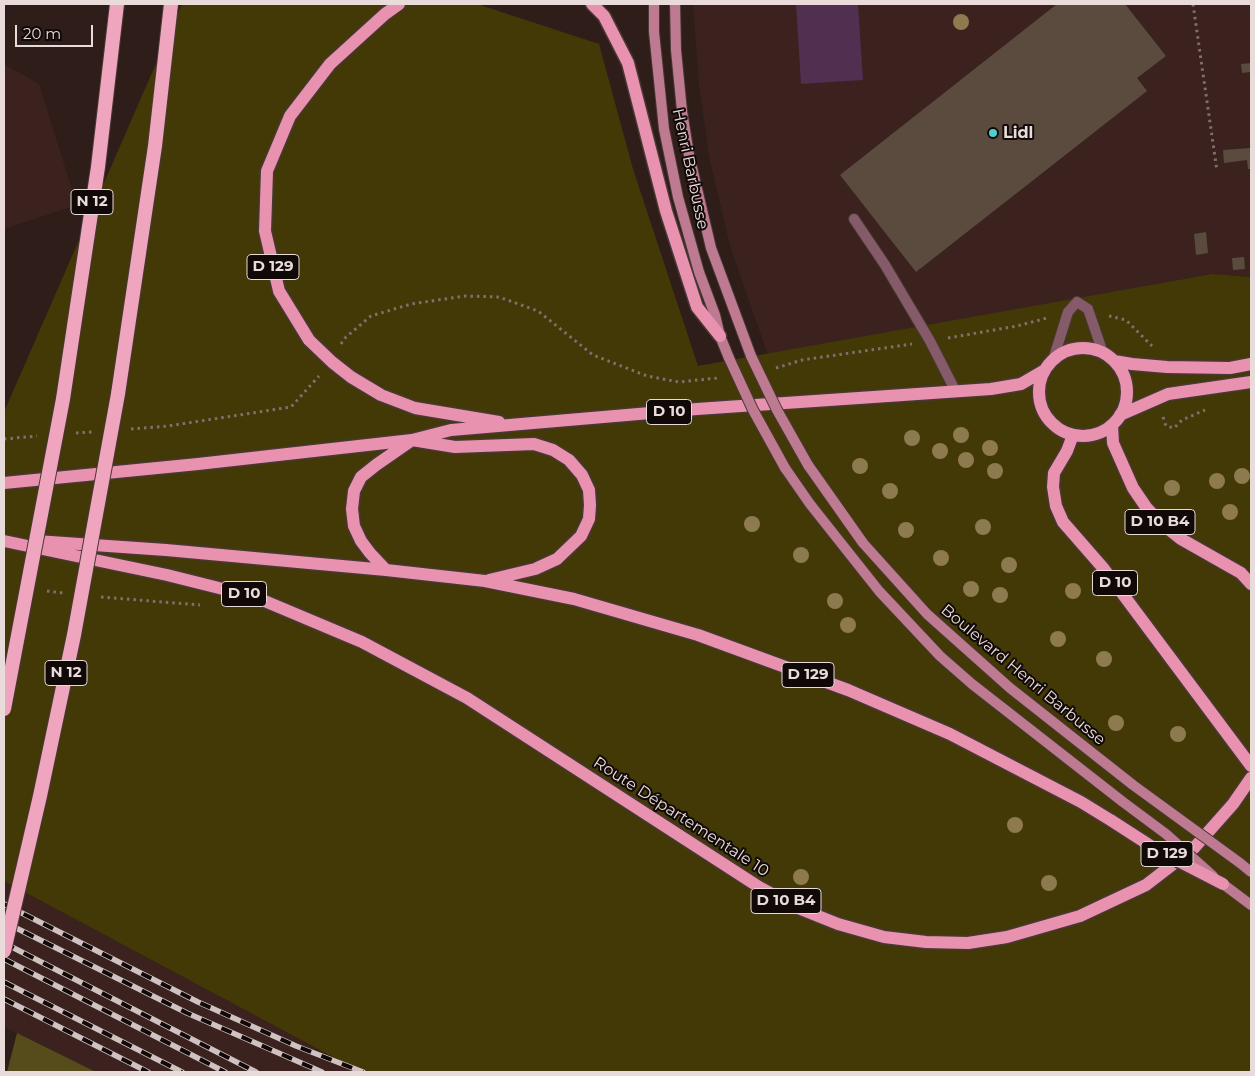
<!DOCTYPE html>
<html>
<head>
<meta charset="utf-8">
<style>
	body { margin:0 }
	#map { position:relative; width:1255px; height:1076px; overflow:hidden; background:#2f1d1a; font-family:Montserrat,sans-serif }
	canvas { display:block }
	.frame { position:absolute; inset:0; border:5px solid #e8dbd9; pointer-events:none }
	.scale { position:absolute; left:15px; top:25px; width:78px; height:22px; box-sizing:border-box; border:2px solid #e8dbd9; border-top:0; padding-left:6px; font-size:15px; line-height:18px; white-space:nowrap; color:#e8dbd9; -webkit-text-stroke:4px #110908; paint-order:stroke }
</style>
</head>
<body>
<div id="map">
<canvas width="1255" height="1076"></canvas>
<div class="frame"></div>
<div class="scale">20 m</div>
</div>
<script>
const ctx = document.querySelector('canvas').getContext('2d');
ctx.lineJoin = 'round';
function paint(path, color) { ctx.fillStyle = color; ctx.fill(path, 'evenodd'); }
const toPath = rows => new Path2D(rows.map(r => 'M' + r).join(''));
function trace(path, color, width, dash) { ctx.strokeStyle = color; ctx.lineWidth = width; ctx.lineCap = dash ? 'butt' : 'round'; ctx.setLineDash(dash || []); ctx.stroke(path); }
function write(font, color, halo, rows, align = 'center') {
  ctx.font = font + ' Montserrat,sans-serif'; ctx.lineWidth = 4; ctx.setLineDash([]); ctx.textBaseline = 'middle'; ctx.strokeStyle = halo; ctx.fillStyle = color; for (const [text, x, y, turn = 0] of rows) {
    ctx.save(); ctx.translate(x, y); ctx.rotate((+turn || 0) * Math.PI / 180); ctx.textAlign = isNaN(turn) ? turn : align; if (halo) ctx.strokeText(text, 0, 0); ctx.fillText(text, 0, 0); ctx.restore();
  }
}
const built = toPath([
	[693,4,1251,4,1251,277,1211,274,768,355,730,246,709,156,699,85],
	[4,64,39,84,77,205,4,229],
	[4,881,361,1072,96,1072,4,1027]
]);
const green = toPath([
	[182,4,477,4,599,44,633,169,698,366,1212,274,1251,277,1251,1072,361,1072,4,881,4,412]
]);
const forest = toPath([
	[17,1033,96,1072,7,1072]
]);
const water = toPath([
	[796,4,858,4,863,80,801,84]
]);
const building = toPath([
	[1057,4,1125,4,1166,56,1137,78,1147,91,916,272,840,175],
	[1251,63,1251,72,1242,73,1241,64],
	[1251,148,1251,169,1248,169,1247,160,1224,163,1223,150],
	[1206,232,1208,253,1196,255,1194,234],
	[1244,257,1245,269,1233,270,1232,258]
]);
const path = toPath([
	[1193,4,1217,171],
	[1109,316,1126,320,1152,346],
	[948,338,1017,326,1047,318],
	[341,344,346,337,371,316,411,304,465,296,499,297,538,311,593,355,647,376,679,382,718,378],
	[776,368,802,360,912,344],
	[1163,417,1166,426,1174,428,1182,420,1205,410],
	[131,429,168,426,291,407,319,376],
	[76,433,92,432],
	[4,439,37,436],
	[47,591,63,593],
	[101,597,200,605]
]);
const service = toPath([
	[854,219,885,265,930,341,956,392],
	[1053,360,1068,312,1077,302,1088,309,1103,353]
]);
const secondary = toPath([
	[654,4,654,32,664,129,678,197,699,272,715,315,720,336,729,358],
	[675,4,676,50,682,111,689,155,711,248,751,356],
	[808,465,863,543,927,614,1010,688,1133,785],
	[785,468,810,504,879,591,940,656,972,684,1123,802],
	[1240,863,1251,872],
	[1223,884,1251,905]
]);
const primary = toPath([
	[399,4,385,14,330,64,290,116,267,171,265,231,279,291,309,340,332,362,351,377,381,395,415,408,499,422],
	[592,4,604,16,628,63,666,211,697,307,720,336],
	'1039 392a44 44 0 1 1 88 0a44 44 0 1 1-88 0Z',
	[1114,361,1132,364,1167,367,1230,368,1251,364],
	[1120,415,1168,394,1251,382],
	[1112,425,1113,443,1133,488,1146,507,1161,523,1181,539,1241,573,1251,584],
	[1073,435,1067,451,1054,473,1053,487,1056,506,1063,522,1104,569,1251,766],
	[4,483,198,464,412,440,451,430,697,409,991,389,1021,384,1045,370],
	[4,541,167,575,255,597,362,642,467,698,759,887,798,908,838,924,884,937,926,942,968,943,1007,937,1080,916,1146,885,1194,848,1233,804,1251,778],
	[36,541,166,550,386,570,485,581,574,599,698,635,848,690,950,734,1081,802,1112,821],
	[386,570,370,553,361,541,354,526,352,509,354,491,361,477,376,465,412,440,455,447,534,444,553,450,569,460,582,475,589,490,590,505,589,519,581,536,557,559,535,569,489,580]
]);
const trunk = toPath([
	[118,394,155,146,171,4],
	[63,399,98,167,117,4]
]);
const rail = toPath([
	[4,904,198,1002,296,1046,363,1072],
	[4,922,187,1013,322,1072],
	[4,943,256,1072],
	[4,959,225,1072],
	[4,982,182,1072],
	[4,999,148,1072]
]);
const secondaryBridge = toPath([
	[751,356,777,410,808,465],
	[729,358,753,410,785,468],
	[1133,785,1240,863],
	[1123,802,1166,834,1213,876]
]);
const primaryBridge = toPath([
	[1112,821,1157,850,1223,884]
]);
const trunkBridge = toPath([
	[4,709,63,399],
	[4,951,40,796,74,635,118,394]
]);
const trees = [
	[961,22],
	[961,435],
	[912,438],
	[990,448],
	[940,451],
	[966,460],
	[860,466],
	[995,471],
	[1242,476],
	[1217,481],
	[1172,488],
	[890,491],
	[1230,512],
	[752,524],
	[983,527],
	[906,530],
	[801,555],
	[941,558],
	[1009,565],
	[971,589],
	[1073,591],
	[1000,595],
	[835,601],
	[848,625],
	[1058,639],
	[1104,659],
	[1116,723],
	[1178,734],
	[1015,825],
	[801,877],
	[1049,883]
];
const markers = [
	[993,133,5,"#52cdce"]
];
const shields = [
	[92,202,42],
	[273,267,52],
	[669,412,45],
	[1160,522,70],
	[1115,583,45],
	[244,594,45],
	[66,673,42],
	[808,675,52],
	[1167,854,52],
	[786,901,70]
];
const shieldNames = [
	["N 12",92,202],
	["D 129",273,267],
	["D 10",669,412],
	["D 10 B4",1160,522],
	["D 10",1115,583],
	["D 10",244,594],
	["N 12",66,673],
	["D 129",808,675],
	["D 129",1167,854],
	["D 10 B4",786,901]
];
const poiNames = [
	["Lidl",1003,133]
];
const streetNames = [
	["Henri Barbusse",690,169,78],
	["Boulevard Henri Barbusse",1023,675,40],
	["Route Départementale 10",681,817,33]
];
paint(built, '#3b221e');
paint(green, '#433907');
paint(forest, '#564b1a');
paint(water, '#4f3051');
paint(building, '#5a4b3e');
trace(service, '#493835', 12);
trace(secondary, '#493835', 12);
trace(primary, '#493835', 15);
trace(trunk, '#493835', 16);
trace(path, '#7f706d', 3, [2.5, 4]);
trace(service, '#855b69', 10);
trace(secondary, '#bd7a91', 10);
trace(primary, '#e892b0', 12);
trace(trunk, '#f0a5be', 14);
trace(rail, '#d0c2c0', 5.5);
trace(rail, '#110908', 4, [11]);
trace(secondaryBridge, '#493835', 12, []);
trace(primaryBridge, '#493835', 15, []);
trace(trunkBridge, '#493835', 16, []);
trace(secondaryBridge, '#bd7a91', 10);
trace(primaryBridge, '#e892b0', 12);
trace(trunkBridge, '#f0a5be', 14);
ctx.fillStyle = '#8d7b4f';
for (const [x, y] of trees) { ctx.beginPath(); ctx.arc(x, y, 8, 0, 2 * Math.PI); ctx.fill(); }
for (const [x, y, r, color] of markers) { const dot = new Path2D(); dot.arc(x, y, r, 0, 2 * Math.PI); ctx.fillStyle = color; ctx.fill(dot); trace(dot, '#110908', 2); }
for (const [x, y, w] of shields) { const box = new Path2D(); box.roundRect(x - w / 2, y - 12.5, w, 25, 4); ctx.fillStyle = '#110908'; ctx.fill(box); trace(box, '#e8dbd9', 1); }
write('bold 15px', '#e8dbd9', null, shieldNames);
write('bold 16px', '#e8dbd9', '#110908', poiNames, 'left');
write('16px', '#e8dbd9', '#110908', streetNames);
</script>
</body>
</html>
